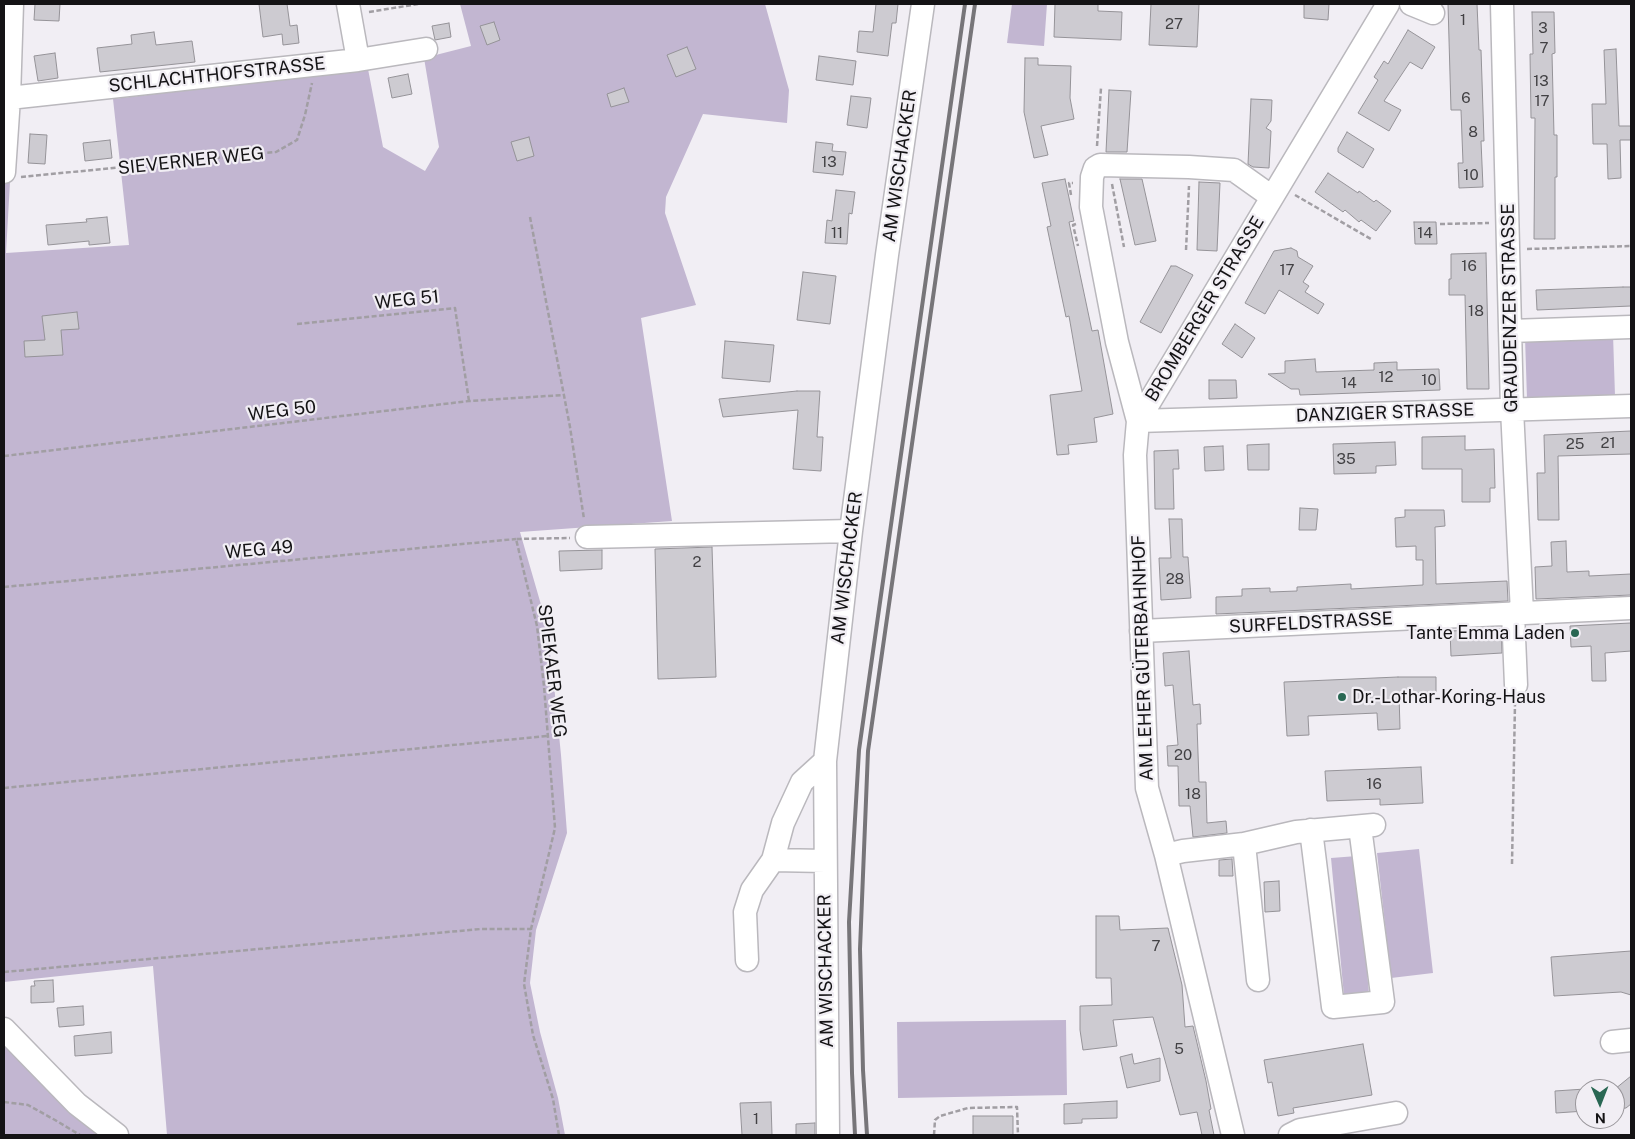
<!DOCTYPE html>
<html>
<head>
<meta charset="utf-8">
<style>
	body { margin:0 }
	#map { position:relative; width:1635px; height:1139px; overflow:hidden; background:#f1eef4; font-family:"Public Sans",sans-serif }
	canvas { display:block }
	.frame { position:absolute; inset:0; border:5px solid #141315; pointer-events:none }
	.north { position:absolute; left:1575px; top:1079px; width:50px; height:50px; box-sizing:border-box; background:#f1eef4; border:1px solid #99969b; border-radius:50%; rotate:179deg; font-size:14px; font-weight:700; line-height:20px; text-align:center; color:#141315 }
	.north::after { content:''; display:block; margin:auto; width:18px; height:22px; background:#296753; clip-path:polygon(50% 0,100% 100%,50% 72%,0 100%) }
</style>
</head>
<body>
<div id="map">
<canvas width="1635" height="1139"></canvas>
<div class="frame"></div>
<div class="north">N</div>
</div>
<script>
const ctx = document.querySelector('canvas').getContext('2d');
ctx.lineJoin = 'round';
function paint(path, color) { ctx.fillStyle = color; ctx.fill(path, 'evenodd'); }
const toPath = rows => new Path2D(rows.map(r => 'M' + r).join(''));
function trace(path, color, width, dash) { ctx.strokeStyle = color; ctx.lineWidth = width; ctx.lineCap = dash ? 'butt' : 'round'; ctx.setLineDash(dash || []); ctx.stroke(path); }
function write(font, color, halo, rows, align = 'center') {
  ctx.font = font + ' "Public Sans",sans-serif'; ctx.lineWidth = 4.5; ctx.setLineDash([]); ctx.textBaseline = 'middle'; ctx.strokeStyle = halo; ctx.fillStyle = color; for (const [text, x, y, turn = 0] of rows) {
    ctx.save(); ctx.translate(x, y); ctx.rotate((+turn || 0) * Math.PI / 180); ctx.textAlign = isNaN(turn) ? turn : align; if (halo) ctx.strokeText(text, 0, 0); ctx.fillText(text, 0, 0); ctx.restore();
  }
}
const green = toPath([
	[460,4,765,4,789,90,787,123,703,114,666,197,665,213,696,305,641,318,672,521,520,532,546,622,554,685,561,755,567,833,536,930,530,983,540,1032,558,1098,565,1135,167,1135,153,966,4,982,4,182,10,182,6,253,129,245,113,99,368,69,383,147,425,171,439,147,424,58,471,46],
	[1012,4,1047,4,1044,46,1007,43],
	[1613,334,1615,396,1527,399,1525,337],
	[1419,849,1433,973,1391,978,1377,853],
	[1357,856,1369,994,1344,996,1331,858],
	[1066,1020,1067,1095,898,1098,897,1022],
	[4,1038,106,1135,4,1135]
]);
const building = toPath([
	[35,4,60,4,59,21,34,20,35,4],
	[259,4,287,4,290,26,297,25,299,43,283,45,282,34,263,37,259,4],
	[876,4,898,4,896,23,892,23,888,56,857,52,859,31,873,32,876,4],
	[1055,4,1098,4,1098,11,1122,12,1121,40,1054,37,1055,4],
	[1151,4,1199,4,1197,47,1149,45,1151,4],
	[1304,4,1329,4,1328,20,1304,18,1304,4],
	[1448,4,1477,4,1479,50,1481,50,1484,141,1481,141,1483,187,1459,188,1458,163,1463,163,1461,110,1451,110,1448,4],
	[1532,12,1554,12,1555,53,1552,54,1554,135,1557,135,1557,177,1555,177,1555,239,1534,239,1535,118,1531,118,1530,54,1533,54,1532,12],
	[494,22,500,40,487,45,480,26,494,22],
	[449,23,451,37,435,40,432,26,449,23],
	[1408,30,1435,47,1422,69,1410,62,1384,101,1401,110,1389,131,1358,113,1378,80,1374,77,1384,61,1388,64,1408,30],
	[154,32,156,45,192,41,195,62,100,72,97,48,132,44,131,35,154,32],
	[687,47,696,69,676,77,667,55,687,47],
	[1616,49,1619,126,1631,126,1631,140,1620,140,1621,178,1608,179,1607,144,1593,144,1592,104,1606,104,1604,50,1616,49],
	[55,53,58,78,38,81,34,56,55,53],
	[819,56,856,61,853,85,816,80,819,56],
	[1025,58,1038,58,1038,65,1071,66,1070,98,1074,119,1041,126,1048,155,1034,158,1024,112,1025,58],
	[408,74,412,94,392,98,388,78,408,74],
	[624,88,629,102,611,107,607,94,624,88],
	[1109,90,1131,91,1127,152,1106,152,1109,90],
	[851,96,871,98,867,128,847,125,851,96],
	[1251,99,1272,100,1271,121,1266,128,1271,131,1269,168,1253,167,1248,164,1251,99],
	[1347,132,1374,149,1363,168,1338,152,1338,148,1347,132],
	[30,134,47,135,45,164,28,163,30,134],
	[529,137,534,156,517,161,511,142,529,137],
	[110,140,112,158,85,161,83,143,110,140],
	[816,142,833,144,832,151,846,152,843,175,813,172,816,142],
	[1328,173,1358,193,1359,191,1374,202,1376,200,1391,211,1376,231,1361,220,1359,222,1345,210,1343,212,1315,192,1328,173],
	[1065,179,1074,221,1069,222,1092,331,1098,330,1113,414,1094,418,1097,442,1068,445,1069,454,1057,455,1050,395,1082,391,1069,316,1066,317,1047,227,1051,226,1042,183,1065,179],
	[1120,179,1142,179,1156,241,1135,245,1120,179],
	[1199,182,1220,183,1217,251,1197,250,1199,182],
	[836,190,855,192,852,214,849,213,847,244,825,243,827,220,832,221,836,190],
	[107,217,110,243,89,245,89,241,48,245,46,225,87,222,86,219,107,217],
	[1414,222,1436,222,1437,244,1415,244,1414,222],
	[1291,248,1297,251,1298,257,1313,266,1303,282,1309,286,1305,292,1324,304,1318,314,1279,290,1265,314,1245,303,1274,251,1291,248],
	[1486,253,1489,389,1467,389,1465,295,1449,295,1449,279,1451,279,1451,254,1486,253],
	[1171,266,1176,266,1193,275,1161,333,1140,322,1171,266],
	[803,272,836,276,830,324,797,320,803,272],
	[1623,287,1631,287,1631,306,1537,310,1536,290,1623,287],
	[77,312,79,329,61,330,63,355,25,357,24,341,45,340,42,316,77,312],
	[1235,324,1255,338,1242,358,1222,344,1235,324],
	[725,341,774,345,770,382,722,378,725,341],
	[1315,359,1316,372,1374,370,1374,363,1397,362,1397,370,1439,369,1440,390,1300,395,1299,389,1291,389,1268,374,1285,373,1285,361,1315,359],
	[1209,380,1236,380,1237,398,1209,399,1209,380],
	[797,391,820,391,817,437,823,437,821,471,793,469,798,410,723,417,719,399,797,391],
	[1631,431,1631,454,1558,456,1559,520,1538,520,1537,473,1545,473,1544,435,1631,431],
	[1465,436,1465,450,1494,449,1495,488,1490,488,1490,502,1462,502,1462,469,1422,469,1422,437,1465,436],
	[1395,442,1396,465,1376,466,1376,473,1334,474,1333,444,1395,442],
	[1269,444,1269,470,1248,470,1247,445,1269,444],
	[1223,446,1224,470,1205,471,1204,447,1223,446],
	[1178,450,1179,469,1173,469,1174,509,1155,509,1154,451,1178,450],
	[1300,508,1318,509,1316,530,1299,530,1300,508],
	[1405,510,1444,510,1445,526,1435,527,1436,584,1507,581,1508,601,1216,614,1216,597,1242,596,1242,589,1270,588,1270,592,1297,591,1297,587,1351,584,1351,589,1423,585,1423,560,1416,560,1416,546,1396,547,1395,518,1405,517,1405,510],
	[1169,519,1182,519,1183,557,1188,557,1191,598,1161,600,1159,558,1171,558,1169,519],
	[1566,541,1567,572,1589,571,1589,576,1631,574,1631,595,1536,599,1535,567,1552,566,1551,542,1566,541],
	[712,547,716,677,658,679,655,549,712,547],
	[602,550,602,569,560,571,559,551,602,550],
	[1631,623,1631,651,1605,653,1606,681,1592,681,1591,646,1571,647,1570,626,1631,623],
	[1501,629,1502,653,1451,656,1450,631,1501,629],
	[1189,651,1193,705,1200,704,1201,724,1197,724,1199,782,1206,782,1207,823,1226,821,1227,833,1193,837,1190,806,1179,806,1178,766,1168,766,1167,746,1178,745,1173,685,1165,686,1163,653,1189,651],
	[1398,677,1436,677,1436,692,1399,694,1400,729,1378,730,1377,713,1308,716,1309,735,1287,736,1284,682,1398,677],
	[1421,767,1423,803,1380,805,1380,799,1327,801,1325,771,1421,767],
	[1232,859,1233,876,1219,876,1219,860,1232,859],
	[1279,881,1280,911,1265,912,1264,882,1279,881],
	[1096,916,1119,916,1120,930,1168,928,1182,985,1185,1027,1193,1026,1206,1081,1211,1109,1209,1110,1214,1135,1202,1135,1197,1112,1180,1115,1153,1017,1113,1020,1117,1046,1083,1050,1080,1030,1080,1006,1112,1005,1111,978,1096,978,1096,916],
	[1631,951,1631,995,1621,992,1554,996,1551,957,1631,951],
	[53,980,54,1002,31,1003,31,986,35,986,34,981,53,980],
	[83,1006,84,1025,59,1027,57,1008,83,1006],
	[111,1032,112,1053,75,1056,74,1036,111,1032],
	[1363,1044,1372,1095,1293,1108,1294,1113,1278,1116,1272,1082,1268,1083,1264,1060,1363,1044],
	[1132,1054,1134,1064,1160,1058,1160,1081,1127,1088,1120,1057,1132,1054],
	[1631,1076,1631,1104,1626,1108,1615,1109,1615,1089,1631,1076],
	[1585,1089,1585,1111,1556,1113,1555,1091,1585,1089],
	[1117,1101,1117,1118,1082,1119,1082,1123,1064,1124,1064,1104,1117,1101],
	[771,1102,772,1135,742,1135,740,1103,771,1102],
	[973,1116,1013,1116,1013,1135,973,1135,973,1116],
	[815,1123,815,1135,796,1135,796,1124,815,1123]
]);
const path = toPath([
	[369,12,418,4],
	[1097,146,1101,88],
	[21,177,276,152,297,140,305,115,312,83],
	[1112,184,1124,247],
	[1071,195,1069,183,1073,183],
	[1295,195,1371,239],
	[530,217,570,427,584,519],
	[1076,224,1073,225,1078,246],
	[1440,224,1489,223],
	[1527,249,1631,246],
	[1186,250,1189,186],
	[297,324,455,308,469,401],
	[4,456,469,401,563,395],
	[4,587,516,539],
	[4,788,547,736],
	[1512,864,1515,703],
	[4,972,481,929,531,929],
	[4,1102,28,1105,55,1120,80,1135],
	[559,1135,553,1099,533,1035,524,984,531,929,555,828,544,686,537,626,516,539,570,538],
	[934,1135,935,1120,940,1116,968,1108,1017,1107,1018,1135]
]);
const minor = toPath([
	[348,4,358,60],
	[1411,4,1433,13],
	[1502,4,1512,409,1522,613],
	[9,98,358,60,426,49],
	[4,172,9,98,12,4],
	[1510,331,1631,327],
	[1138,421,1631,406],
	[1138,421,1388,4],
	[587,537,851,531],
	[1513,613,1516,685],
	[1141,631,1631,608],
	[1311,830,1333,1007,1383,1002,1360,827],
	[1244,844,1258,980],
	[1166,855,1183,851,1244,844,1296,832,1374,825],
	[773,860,825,861],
	[747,960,745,912,752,890,773,860,783,823,802,782,825,761],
	[4,1029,77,1104,117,1135],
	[1612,1042,1631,1040],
	[828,1135,825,761,851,531,887,255,923,4],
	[1233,1135,1166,855,1147,788,1135,455,1138,421,1117,342,1091,207,1092,177,1095,168,1100,165,1189,167,1234,170,1272,197],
	[1290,1135,1300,1130,1396,1113]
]);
const rail = toPath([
	[855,1135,852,1073,849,922,859,750,965,4],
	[867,1135,863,1070,860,949,868,751,975,4]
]);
const markers = [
	[1575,633,5,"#296753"],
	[1342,697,5,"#296753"]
];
const numberNames = [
	["1",1463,20],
	["27",1174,24],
	["3",1543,28],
	["7",1544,48],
	["13",1541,81],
	["6",1466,98],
	["17",1542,101],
	["8",1473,132],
	["13",829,162],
	["10",1471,175],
	["11",837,233],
	["14",1425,233],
	["16",1469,266],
	["17",1287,270],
	["18",1476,311],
	["12",1386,377],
	["10",1429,380],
	["14",1349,383],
	["21",1608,443],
	["25",1575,444],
	["35",1346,459],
	["2",697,562],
	["28",1175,579],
	["20",1183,755],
	["16",1374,784],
	["18",1193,794],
	["7",1156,946],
	["5",1179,1049],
	["1",756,1119]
];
const streetNames = [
	["SCHLACHTHOFSTRASSE",217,75,-6],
	["SIEVERNER WEG",191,161,-6],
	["AM WISCHACKER",900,166,-82],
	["WEG 51",407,300,-6],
	["GRAUDENZER STRASSE",1510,308,-91],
	["BROMBERGER STRASSE",1205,309,-59],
	["WEG 50",282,411,-7],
	["DANZIGER STRASSE",1385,413,-2],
	["WEG 49",259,550,-5],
	["AM WISCHACKER",847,568,-83],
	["SURFELDSTRASSE",1311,623,-3],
	["AM LEHER GÜTERBAHNHOF",1143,658,-92],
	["SPIEKAER WEG",552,671,83],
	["AM WISCHACKER",826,971,-91]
];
const poiNames = [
	["Tante Emma Laden",1565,633],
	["Dr.-Lothar-Koring-Haus",1352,697,"left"]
];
paint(green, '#c2b6d1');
paint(building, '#cdcbd1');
trace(building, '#959398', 1);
trace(minor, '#bab8bd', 25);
trace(path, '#a19ea3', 2.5, [5, 2.5]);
trace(minor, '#fff', 22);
trace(rail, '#777579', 4);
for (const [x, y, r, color] of markers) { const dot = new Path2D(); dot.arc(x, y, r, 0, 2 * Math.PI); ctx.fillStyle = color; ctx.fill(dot); trace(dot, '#f1eef4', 2); }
write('15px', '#424144', null, numberNames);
write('18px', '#141315', '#f1eef4', streetNames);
write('18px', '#141315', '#f1eef4', poiNames, 'right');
</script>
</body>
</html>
